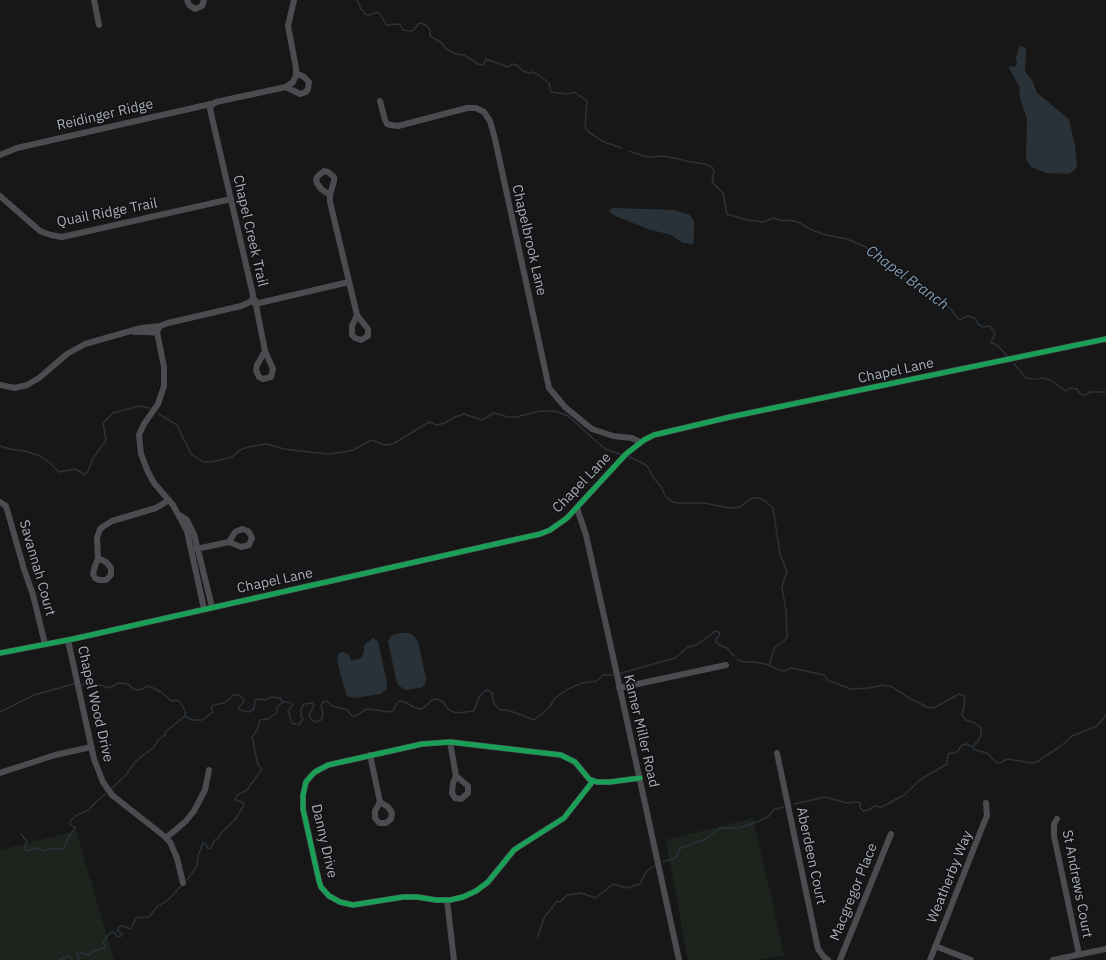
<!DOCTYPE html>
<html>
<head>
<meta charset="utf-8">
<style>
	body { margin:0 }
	canvas { display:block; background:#171717 }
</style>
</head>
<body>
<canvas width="1106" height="960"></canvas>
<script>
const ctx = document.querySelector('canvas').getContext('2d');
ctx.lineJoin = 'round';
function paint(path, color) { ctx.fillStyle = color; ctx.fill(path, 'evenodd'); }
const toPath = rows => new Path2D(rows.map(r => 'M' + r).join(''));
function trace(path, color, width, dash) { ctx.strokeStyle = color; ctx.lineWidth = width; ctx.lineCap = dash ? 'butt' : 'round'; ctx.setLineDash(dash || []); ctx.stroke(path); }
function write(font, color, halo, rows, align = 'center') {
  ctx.font = font + ' "IBM Plex Sans",sans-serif'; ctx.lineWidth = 3; ctx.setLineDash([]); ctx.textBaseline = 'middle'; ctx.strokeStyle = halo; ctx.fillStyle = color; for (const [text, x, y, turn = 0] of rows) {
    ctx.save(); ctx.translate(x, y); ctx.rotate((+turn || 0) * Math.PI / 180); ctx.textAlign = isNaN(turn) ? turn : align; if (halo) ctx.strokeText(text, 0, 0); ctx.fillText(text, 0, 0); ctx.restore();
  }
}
const green = toPath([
	[753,818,784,955,757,960,688,960,666,840],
	[76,831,114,960,0,960,0,850]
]);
const water = toPath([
	[1020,46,1026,48,1025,72,1032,80,1037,93,1069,119,1075,146,1077,164,1075,170,1069,174,1046,173,1031,167,1026,159,1027,119,1020,98,1019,86,1008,66,1015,67,1017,64,1016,57],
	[613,208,675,210,690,215,694,221,694,235,693,244,683,243,671,235,660,232,650,230,613,215,609,211,610,209],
	[402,633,410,633,415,637,418,642,426,678,425,685,420,688,405,690,398,685,396,679,388,641,392,635],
	[373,638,378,642,387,683,386,690,381,694,354,698,347,696,340,673,337,658,339,653,343,652,349,655,351,660,356,660,361,658,364,652,364,645]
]);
const stream = toPath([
	[357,0,361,9,365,14,369,15,377,12,381,15,386,25,400,24,403,30,412,31,415,29,418,24,421,23,427,26,430,30,430,36,442,43,445,48,456,54,464,55,478,64,483,65,486,59,508,67,513,64,518,66,523,71,529,73,532,72,537,74,549,83,551,92,567,94,574,92,587,101,585,128,590,133,604,142,622,148],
	[629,151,643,156,652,157,663,156,679,159,685,161,705,164,712,167,714,172,712,182,723,193,727,214,747,220,763,222,773,218,783,221,789,220,798,222,812,230,826,235,847,239,864,246,915,287,924,289,951,309,957,318,960,320,967,316,975,318,978,324,983,327,989,326,994,331,995,334,991,342,998,346,1008,357],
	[1014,364,1026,378,1036,379],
	[1039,379,1043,378,1050,380,1066,391,1070,388,1077,389,1080,394,1085,395,1090,392,1106,392],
	[159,414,177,425,191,454,203,462,212,462,232,457,240,450,248,447,267,444,284,449,327,454,344,452,353,450,372,440,384,445,393,444,429,422,437,425,445,423,455,417,464,414,482,420,494,413,508,417,516,417,540,411,555,411,568,416,605,449,623,455],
	[0,446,10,449,26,451,40,456,49,462,59,472,75,469,85,475,88,471,93,458,106,440,103,423,113,413,139,406,150,408],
	[627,456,639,461,647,466,653,477,662,488,665,496,671,501,677,503,704,503,730,508,740,507,752,498,758,498,764,500,773,508,780,554,787,571,782,587,786,611,787,637,784,641,775,647,769,665],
	[737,659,744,662,756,662,769,665,779,670,785,671,791,668,824,675,829,681,851,689,869,688,883,685,892,687,911,699,927,707,934,708,959,694,964,696,965,701,962,715,966,720,975,723,981,728,981,735,978,741,972,747,975,750,987,753,997,763,1000,763,1007,759,1033,763,1038,761,1061,746,1072,736,1097,726,1106,715],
	[618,674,675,658,688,647,696,645,708,637,715,631,719,632,720,634,716,639,716,642,719,645,727,648,734,656],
	[82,685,96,684,110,688,118,683,128,684,133,689,139,690,149,686,161,692,171,701,177,700,181,703,185,711,185,716],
	[0,712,34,695,74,684],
	[185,716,192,720,202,720,213,712,211,707,214,705,224,703,234,695,239,695,244,699,243,703,238,708,240,710,249,712,254,709,255,700,259,699,265,700,272,697,280,698,283,702],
	[112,788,126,775,135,762,154,747,158,740,165,735,166,731,185,716],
	[794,804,825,797,847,803,858,802,860,803,860,807,863,811,868,810,875,806,882,807,904,795,921,779,947,764,948,754,957,752,962,745,967,744,971,746],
	[21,834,27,841,25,845,25,850,29,851,36,848,44,851,49,849,63,849,70,834,76,828,70,824,71,820,77,815,89,810,93,805,105,794],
	[663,862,677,857,679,849,705,839,721,828,739,828,759,821,769,816,773,810,783,807],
	[187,880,197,866,198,856,203,843,206,844,208,849,211,848,215,840,218,839,220,834,235,820,244,805,242,802,235,800,237,795,247,790,262,769,258,765,252,737,257,730,260,720,268,719,277,713,277,707,283,702,289,702,293,705,288,711,292,723,299,725,303,719,301,716,301,709,304,704,312,703,314,705,309,716,312,720,317,722,321,720,323,714,321,706,323,702,327,701,332,706,341,708,347,710,352,716,355,716,367,709,390,712,394,709,397,703,400,701,407,703,415,708,421,709,426,706,432,700,437,699,442,701,449,710,456,713,474,711,479,698,482,693,487,690,492,693,494,704,500,710,506,710,516,713,534,720,549,708,555,698,568,689,582,683,597,681,603,675,613,675],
	[538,937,544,918,557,901,560,902,567,895,581,893,596,898,613,884,627,888,640,884,646,872,655,865],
	[59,960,67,956,70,956,72,960],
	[79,960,77,954,77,952,90,955,93,951,102,949,105,947,103,941,111,932,113,932,118,937,121,936,122,934,118,931,119,927,122,926,131,929,136,918,149,917,157,907,169,899,181,886]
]);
const minor = toPath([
	[94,0,99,25],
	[187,0,189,5,195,9,202,6,204,0],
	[286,87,300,94,306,92,308,89,309,82,304,77,296,73],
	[380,101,385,120,387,124,391,125,398,126,467,108,476,108,484,112,490,121,495,139,549,388,565,407,592,429,613,436,632,438,640,442],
	[0,155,17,148,215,103],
	[324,171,328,172,334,177,334,181,330,195,321,189,317,183,316,179,318,176,324,171],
	[330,195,330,202,357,315],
	[0,196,40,231,51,235,62,237,231,199],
	[255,300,265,351],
	[255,304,349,282],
	[357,315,368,329,368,336,361,340,355,338,352,335,352,326,357,315],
	[134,332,149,332,157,333],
	[265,351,273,369,271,377,263,379,259,377,256,370,257,365,265,351],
	[0,385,15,388,27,385,39,378,67,354,85,344,141,328,160,326],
	[0,502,6,506,24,569,33,595,45,644],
	[577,508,586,535,612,652,679,960],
	[181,516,187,520,194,534,212,607],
	[242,529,248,531,250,534,252,538,249,545,241,547,229,542,235,532,242,529],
	[196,549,229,542],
	[98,558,97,538,100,529,104,526,112,521,156,508,169,500],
	[98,558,106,562,111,568,111,575,106,580,99,580,95,578,93,574,95,566,98,558],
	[204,609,187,531,173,505,154,483,148,472,141,454,139,435,144,424,158,404,164,386,164,367,157,332,160,326,168,323,241,306,252,301,253,295,210,109,211,106,216,102,286,87,293,82,296,75,296,68,288,26,294,0],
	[68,640,94,759,103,782,112,795,164,836,170,842,177,858,183,883],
	[0,653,73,639,540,534,550,530,567,518,626,454,644,440,654,435,730,417,1106,339],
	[619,688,726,665],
	[450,742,456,776],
	[777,753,818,949,823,956,828,960],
	[370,755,380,802],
	[0,773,55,755,91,747],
	[456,776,468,786,468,793,461,799,455,798,452,793,453,783,456,776],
	[593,781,564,818,520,846,514,850,488,882,476,891,463,897,450,900,436,900,417,897,403,897,353,905,340,902,329,896,321,887,319,881,303,809,303,795,306,782,311,776,315,772,328,765,422,744,450,742,561,755,575,762,589,779,597,782,610,782,640,778],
	[380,802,388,807,392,813,391,819,386,823,379,823,375,818,375,811,380,802],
	[1057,819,1054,824,1054,836,1079,954],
	[166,838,186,821,194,811,205,790,209,770],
	[447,900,454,960],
	[935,946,971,960],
	[840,960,891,834],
	[930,960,983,825,987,816,986,803],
	[1053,960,1106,949]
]);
const cycleway = toPath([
	[0,653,73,639,540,534,550,530,567,518,626,454,644,440,654,435,730,417,1106,339],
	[593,781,564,818,520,846,514,850,488,882,476,891,463,897,450,900,436,900,417,897,403,897,353,905,340,902,329,896,321,887,319,881,303,809,303,795,306,782,311,776,315,772,328,765,422,744,450,742,561,755,575,762,589,779,597,782,610,782,640,778]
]);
const streetNames = [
	["Reidinger Ridge",105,115,-13],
	["Quail Ridge Trail",107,213,-11],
	["Chapel Creek Trail",250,231,77],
	["Chapelbrook Lane",529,240,77],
	["Chapel Lane",896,371,-12],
	["Chapel Lane",582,483,-46],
	["Savannah Court",37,568,74],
	["Chapel Lane",275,581,-12],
	["Chapel Wood Drive",95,704,77],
	["Kamer Miller Road",641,731,77],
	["Danny Drive",324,841,77],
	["Aberdeen Court",811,856,78],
	["Weatherby Way",950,877,-68],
	["St Andrews Court",1077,884,79],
	["Macgregor Place",854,892,-68]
];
const waterNames = [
	["Chapel Branch",907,278,36]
];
paint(green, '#1d241e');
paint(water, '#2a3239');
trace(stream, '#2a3239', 1.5);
trace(minor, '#4b4c50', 6);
trace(cycleway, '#1a9f57', 5);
write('14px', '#a8adb8', '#111113', streetNames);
write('italic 15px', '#7f9bb3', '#111113', waterNames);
</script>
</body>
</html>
